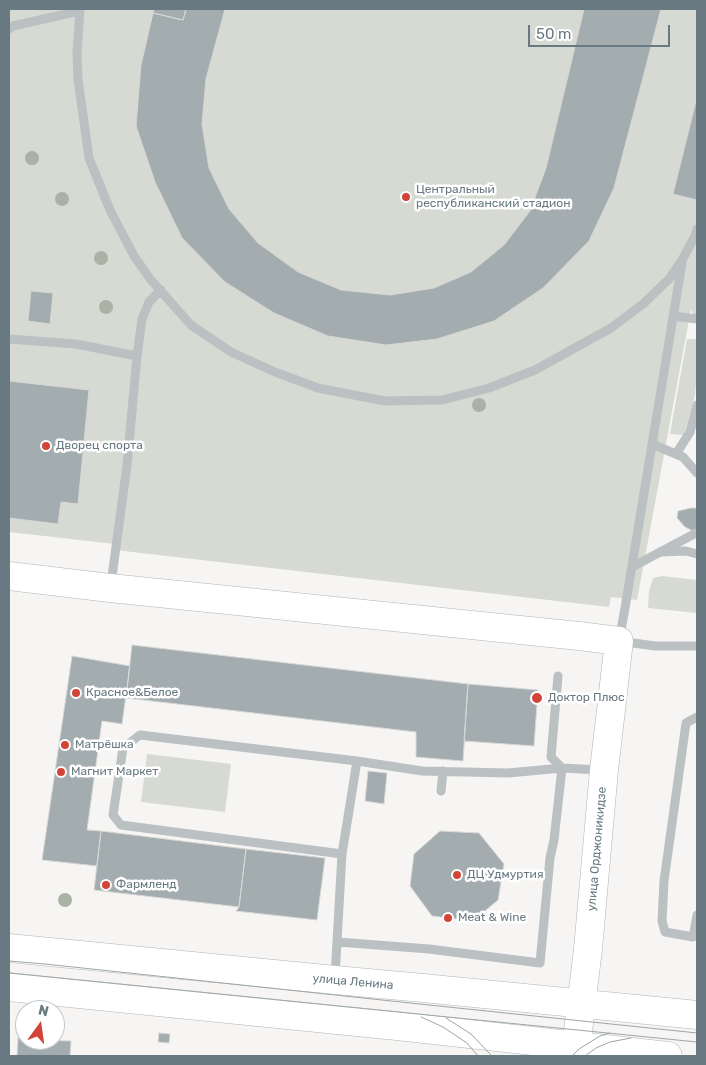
<!DOCTYPE html>
<html>
<head>
<meta charset="utf-8">
<style>
	body { margin:0 }
	#map { position:relative; width:706px; height:1065px; overflow:hidden; background:#f6f5f3; font-family:Rubik,sans-serif }
	canvas { display:block }
	.frame { position:absolute; inset:0; border:10px solid #687981; pointer-events:none }
	.north { position:absolute; left:15px; top:1000px; width:50px; height:50px; box-sizing:border-box; background:#fff; border:1px solid #c3c9cd; border-radius:50%; rotate:14deg; font-size:14px; font-weight:700; line-height:20px; text-align:center; color:#687981 }
	.north::after { content:''; display:block; margin:auto; width:18px; height:22px; background:#d24437; clip-path:polygon(50% 0,100% 100%,50% 72%,0 100%) }
	.scale { position:absolute; left:528px; top:25px; width:142px; height:22px; box-sizing:border-box; border:2px solid #687981; border-top:0; padding-left:6px; font-size:15px; line-height:18px; white-space:nowrap; color:#687981; -webkit-text-stroke:4px #fff; paint-order:stroke }
</style>
</head>
<body>
<div id="map">
<canvas width="706" height="1065"></canvas>
<div class="frame"></div>
<div class="north">N</div>
<div class="scale">50 m</div>
</div>
<script>
const ctx = document.querySelector('canvas').getContext('2d');
ctx.lineJoin = 'round';
function paint(path, color) { ctx.fillStyle = color; ctx.fill(path, 'evenodd'); }
const toPath = rows => new Path2D(rows.map(r => 'M' + r).join(''));
function trace(path, color, width, dash) { ctx.strokeStyle = color; ctx.lineWidth = width; ctx.lineCap = dash ? 'butt' : 'round'; ctx.setLineDash(dash || []); ctx.stroke(path); }
function write(font, color, halo, rows, align = 'center') {
  ctx.font = font + ' Rubik,sans-serif'; ctx.lineWidth = 5; ctx.setLineDash([]); ctx.textBaseline = 'middle'; ctx.strokeStyle = halo; ctx.fillStyle = color; for (const [text, x, y, turn = 0] of rows) {
    ctx.save(); ctx.translate(x, y); ctx.rotate((+turn || 0) * Math.PI / 180); ctx.textAlign = isNaN(turn) ? turn : align; if (halo) ctx.strokeText(text, 0, 0); ctx.fillText(text, 0, 0); ctx.restore();
  }
}
const green = toPath([
	[9,9,697,9,697,316,693,315,691,309,637,600,611,597,609,607,115,550,115,544,9,532],
	[687,339,697,339,697,372,695,395,684,435,670,434],
	[662,576,697,580,697,613,648,608,649,591,653,578],
	[147,754,231,764,225,812,141,802]
]);
const building = toPath([
	[154,9,186,9,183,20,153,13,154,9],
	[186,9,225,9,206,79,202,124,209,168,229,209,258,243,298,272,341,290,390,295,434,288,471,272,504,245,530,211,546,168,584,9,661,9,614,188,589,241,543,288,494,321,437,339,386,345,328,336,274,313,225,282,182,238,155,182,136,126,141,65,153,13,183,20,186,9],
	[697,97,697,200,673,194,697,97],
	[31,291,53,293,50,324,28,321,31,291],
	[9,381,89,390,78,504,61,502,58,524,9,518,9,381],
	[691,508,697,508,697,533,685,527,677,518,678,511,691,508],
	[132,645,468,684,463,761,416,757,416,732,126,698,132,645],
	[72,656,130,666,122,724,102,721,87,830,101,831,97,866,42,860,72,656],
	[468,684,538,690,534,746,464,741,468,684],
	[368,771,387,773,384,804,365,801,368,771],
	[101,831,246,849,239,907,94,890,101,831],
	[440,831,479,833,504,864,498,900,473,921,432,916,410,886,414,854,440,831],
	[246,849,325,858,317,920,236,911,239,907,246,849],
	[159,1033,170,1034,169,1043,158,1042,159,1033],
	[18,1038,25,1038,25,1040,71,1041,70,1056,17,1056,18,1038]
]);
const minor = toPath([
	[80,9,77,53,78,79,89,158,110,210,134,256,151,280,191,325,231,352,275,372,318,388,385,401,442,400,489,388,535,370,611,328,643,304,669,279,682,260,695,236,697,229],
	[9,29,13,26,79,11],
	[682,263,625,608,619,641,655,646,697,646],
	[673,316,697,319],
	[9,339,76,344,137,356],
	[652,444,683,457,697,473],
	[676,454,690,432,697,405],
	[661,552,686,551,697,554],
	[632,567,696,533],
	[111,584,127,465,137,356,142,319,149,302,161,290],
	[697,717,686,723,664,881,662,921,665,932,693,937,697,915],
	[441,791,443,771],
	[342,854,357,761],
	[338,942,429,949,540,963,550,858,554,840,562,768,551,757,558,676],
	[335,977,342,854,121,825,113,815,123,748,140,735,357,761,422,771,508,773,562,768,601,770]
]);
const major = toPath([
	[9,576,110,588,579,636,619,641,604,770,588,949,575,1056],
	[9,948,335,980,423,988,697,1015],
	[9,987,397,1026,668,1056]
]);
const tram = toPath([
	[9,961,45,964,410,1003,697,1033],
	[9,973,697,1042],
	[421,1017,443,1027,467,1043,478,1056],
	[446,1018,471,1034,492,1056],
	[572,1056,579,1049,600,1036,610,1033],
	[585,1056,596,1048,610,1042,631,1038]
]);
const trees = [
	[32,158],
	[62,199],
	[101,258],
	[106,307],
	[479,405],
	[65,900]
];
const markers = [
	[406,197,5,"#d24437"],
	[46,446,5,"#d24437"],
	[76,693,5,"#d24437"],
	[537,698,6,"#d24437"],
	[65,745,5,"#d24437"],
	[61,772,5,"#d24437"],
	[457,875,5,"#d24437"],
	[106,885,5,"#d24437"],
	[448,918,5,"#d24437"]
];
const poiNames = [
	["Центральный",416,190],
	["республиканский стадион",416,204],
	["Дворец спорта",56,446],
	["Красное&Белое",86,693],
	["Доктор Плюс",548,698],
	["Матрёшка",75,745],
	["Магнит Маркет",71,772],
	["ДЦ Удмуртия",467,875],
	["Фармленд",116,885],
	["Meat & Wine",458,918]
];
const streetNames = [
	["улица Орджоникидзе",597,849,-85],
	["улица Ленина",353,982,5]
];
paint(green, '#d6dad2');
paint(building, '#a3acaf');
trace(building, '#d7d7d5', 1);
trace(major, '#afb4b7', 29);
trace(minor, '#bbc0c2', 9);
trace(major, '#fff', 28);
trace(tram, '#9da5a8', 1);
ctx.fillStyle = '#aab1a5';
for (const [x, y] of trees) { ctx.beginPath(); ctx.arc(x, y, 7, 0, 2 * Math.PI); ctx.fill(); }
for (const [x, y, r, color] of markers) { const dot = new Path2D(); dot.arc(x, y, r, 0, 2 * Math.PI); ctx.fillStyle = color; ctx.fill(dot); trace(dot, '#fff', 2); }
write('12px', '#687981', '#fff', poiNames, 'left');
write('12px', '#687981', '#fff', streetNames);
</script>
</body>
</html>
